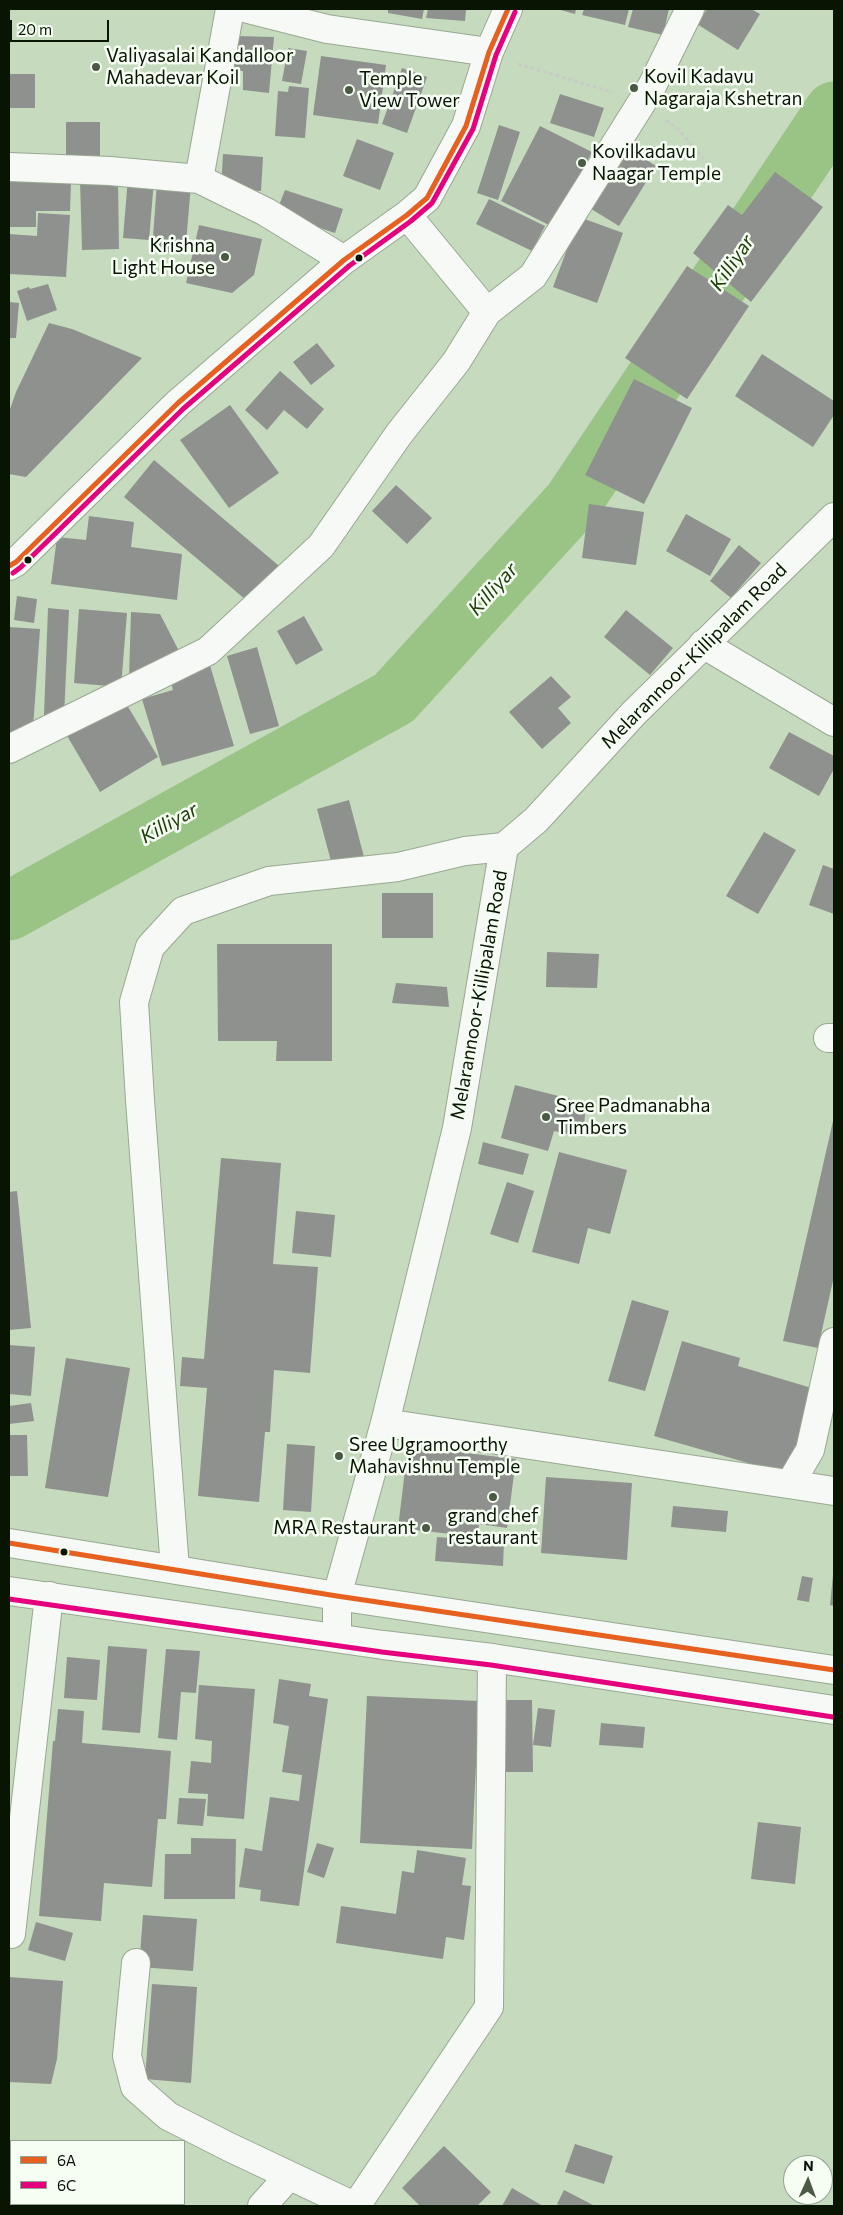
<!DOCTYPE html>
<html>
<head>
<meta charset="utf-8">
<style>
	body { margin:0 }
	#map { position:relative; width:843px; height:2215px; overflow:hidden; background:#c6dabe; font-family:Commissioner,sans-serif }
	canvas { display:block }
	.frame { position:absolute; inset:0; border:10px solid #081503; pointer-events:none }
	.legend { position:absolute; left:10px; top:2140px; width:175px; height:65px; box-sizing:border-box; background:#f6fef3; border:1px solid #97a193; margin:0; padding:6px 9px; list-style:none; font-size:15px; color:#081503 }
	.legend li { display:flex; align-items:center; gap:10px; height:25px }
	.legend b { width:25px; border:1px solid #97a193 }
	.north { position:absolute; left:783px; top:2155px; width:50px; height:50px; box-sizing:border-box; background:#f6fef3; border:1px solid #97a193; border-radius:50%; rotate:2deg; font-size:14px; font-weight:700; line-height:20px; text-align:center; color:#081503 }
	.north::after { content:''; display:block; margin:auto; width:18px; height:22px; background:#4a5a44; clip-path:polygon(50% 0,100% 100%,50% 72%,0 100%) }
	.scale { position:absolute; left:10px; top:20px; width:99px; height:22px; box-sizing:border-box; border:2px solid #081503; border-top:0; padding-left:6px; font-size:15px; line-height:18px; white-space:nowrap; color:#081503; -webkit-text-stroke:4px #f6fef3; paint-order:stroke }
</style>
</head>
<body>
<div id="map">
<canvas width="843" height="2215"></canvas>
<div class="frame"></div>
<ul class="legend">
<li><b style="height:6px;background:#e66120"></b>6A</li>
<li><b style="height:6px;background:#e5007d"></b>6C</li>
</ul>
<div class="north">N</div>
<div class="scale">20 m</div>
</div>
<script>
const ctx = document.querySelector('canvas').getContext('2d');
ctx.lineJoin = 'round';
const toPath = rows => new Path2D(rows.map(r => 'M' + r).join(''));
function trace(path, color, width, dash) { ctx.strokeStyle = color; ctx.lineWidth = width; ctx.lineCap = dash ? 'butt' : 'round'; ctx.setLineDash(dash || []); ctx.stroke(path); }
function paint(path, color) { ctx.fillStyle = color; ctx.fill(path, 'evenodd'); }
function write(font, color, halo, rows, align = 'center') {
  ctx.font = font + ' Commissioner,sans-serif'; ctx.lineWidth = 5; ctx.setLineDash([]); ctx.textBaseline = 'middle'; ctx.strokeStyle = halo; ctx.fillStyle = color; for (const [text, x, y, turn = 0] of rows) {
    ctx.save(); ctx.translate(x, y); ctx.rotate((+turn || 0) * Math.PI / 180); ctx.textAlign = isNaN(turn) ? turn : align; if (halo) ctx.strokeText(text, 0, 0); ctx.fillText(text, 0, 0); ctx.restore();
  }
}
const river = toPath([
	[9,911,394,698,572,503,834,111]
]);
const building = toPath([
	[388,9,424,9,422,19,388,13],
	[428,9,466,9,465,21,426,18],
	[557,9,576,9,575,14],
	[584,9,629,9,625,25,582,15],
	[633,9,669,9,663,35,628,27],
	[707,9,751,9,760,14,738,50,697,24],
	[235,36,274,37,269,93,243,90,243,71,233,71],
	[288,48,307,51,301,84,282,81],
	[321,56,386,65,378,124,313,115],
	[402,68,427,77,407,133,382,124],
	[9,74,35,74,35,108,9,108],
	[289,86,309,88,305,138,275,136,278,91,288,92],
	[560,94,604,108,594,137,550,123],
	[66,122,100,122,100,166,66,166],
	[499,125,520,132,498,200,477,193],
	[540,126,592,152,553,227,501,201],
	[357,139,394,153,380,190,343,176],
	[626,147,656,166,619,226,588,207],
	[223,154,263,157,261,191,221,189],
	[775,172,823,207,751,302,693,253,728,205,742,215],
	[128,178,154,180,149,240,123,238],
	[118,179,119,249,82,250,80,180],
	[9,182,71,182,70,211,36,211,36,227,9,227],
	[157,182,191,185,185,254,152,251],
	[285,190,343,209,335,233,276,213],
	[489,199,545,226,532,251,476,224],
	[38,213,70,215,66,277,9,274,9,234,37,236],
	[579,217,623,233,597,303,553,287],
	[199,225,262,239,254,275,232,293,186,283],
	[687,266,749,306,687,399,625,358],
	[48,284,57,310,27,321,17,291,29,287,30,289],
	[9,302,19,303,16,338,9,338],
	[49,323,72,329,142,358,26,477,9,474,9,412,16,392],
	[317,343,335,366,311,385,293,362],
	[762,354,834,401,834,415,813,447,735,396],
	[280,371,324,409,307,429,284,410,267,430,245,410],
	[634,379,692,408,644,504,585,475],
	[230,405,279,473,229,508,180,440],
	[154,460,285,571,252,605,124,497],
	[396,485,432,518,407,544,372,511],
	[589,504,644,512,636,565,582,558],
	[686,514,731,539,710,576,666,551],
	[89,516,134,522,131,547,182,554,177,600,51,584,57,537,86,540],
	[739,545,761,563,731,598,710,581],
	[17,596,37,599,34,623,14,620],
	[48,608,69,610,64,716,44,715],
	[79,609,127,613,121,687,74,683],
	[626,610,673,648,650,675,604,637],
	[131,612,160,614,179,651,129,677],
	[304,616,323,650,296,665,277,631],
	[9,627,40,629,33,728,9,739],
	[257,647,279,726,250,734,227,656],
	[209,662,234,746,162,766,142,699,173,690,169,674],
	[551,676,571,697,558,708,571,723,542,749,509,712],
	[124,700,158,757,100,792,66,734],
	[789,732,834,756,834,769,819,796,769,768],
	[349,800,364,857,332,865,317,809],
	[764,832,796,850,758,914,726,896],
	[823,865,834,869,834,914,809,905],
	[382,893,433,893,433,938,382,938],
	[217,944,332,944,332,1061,276,1061,277,1041,218,1041],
	[547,952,599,954,597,988,546,987],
	[396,983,447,987,449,1007,392,1003],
	[515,1085,586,1103,583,1137,554,1131,548,1151,501,1138],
	[833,1121,834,1276,818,1348,783,1341],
	[483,1142,529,1154,523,1175,478,1164],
	[559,1152,627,1170,610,1234,588,1228,579,1264,532,1252],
	[221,1158,281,1163,273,1264,318,1267,310,1373,274,1370,270,1432,265,1432,259,1502,198,1496,207,1388,180,1386,182,1357,204,1359],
	[507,1182,534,1191,518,1243,490,1234],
	[17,1191,31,1328,9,1330,9,1192],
	[296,1211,335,1215,331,1257,292,1253],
	[632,1300,669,1311,645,1391,608,1381],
	[682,1341,740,1358,738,1366,815,1389,790,1475,654,1436],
	[9,1345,35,1347,31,1396,9,1394],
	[66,1358,130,1368,108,1497,45,1488],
	[31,1403,34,1421,9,1424,9,1406],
	[9,1435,27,1435,28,1476,9,1476],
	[287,1444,315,1446,311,1512,283,1510],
	[408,1446,516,1459,507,1528,479,1524,477,1537,398,1528],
	[546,1477,632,1483,627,1560,541,1553],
	[673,1506,728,1511,726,1532,671,1527],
	[437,1537,504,1542,503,1566,435,1561],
	[833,1575,834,1575,834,1606,830,1605],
	[802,1576,813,1578,809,1602,797,1600],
	[108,1646,147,1649,140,1733,102,1730],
	[166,1649,200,1651,196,1693,181,1692,177,1740,158,1738],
	[67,1657,100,1660,97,1700,64,1698],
	[279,1679,311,1684,309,1696,328,1699,299,1906,260,1901,261,1890,239,1887,245,1848,262,1851,270,1797,299,1801,302,1775,282,1772,289,1726,273,1723],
	[199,1685,255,1689,244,1819,207,1816,208,1794,188,1793,191,1761,211,1763,212,1741,195,1739],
	[367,1696,479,1701,472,1849,360,1843],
	[500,1700,532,1700,533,1772,501,1772],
	[538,1708,555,1710,551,1747,533,1745],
	[58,1709,84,1711,82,1743,171,1751,166,1819,158,1819,152,1887,104,1883,101,1921,39,1916,53,1741,55,1741],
	[601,1723,645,1727,643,1748,599,1745],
	[179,1798,206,1799,203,1826,177,1824],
	[758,1822,801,1827,795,1884,751,1879],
	[191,1838,236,1839,235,1899,164,1899,165,1854,191,1854],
	[317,1843,334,1848,324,1878,307,1872],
	[417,1850,466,1858,462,1885,471,1886,464,1940,446,1937,443,1959,336,1943,341,1906,396,1914,402,1871,414,1873],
	[143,1915,197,1919,193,1971,139,1967],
	[36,1922,73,1933,65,1961,28,1950],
	[9,1977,63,1981,57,2059,51,2084,9,2082],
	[152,1984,197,1987,191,2083,145,2079],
	[575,2144,613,2156,604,2184,565,2172],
	[444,2146,491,2192,477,2206,420,2206,402,2188],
	[512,2188,543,2206,502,2206],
	[564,2190,593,2205,561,2206,557,2204]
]);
const path = toPath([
	[518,64,612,92],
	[666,120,677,128,704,159]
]);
const minor = toPath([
	[248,9,327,29,489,52],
	[9,167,110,171,199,179,266,212,344,260],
	[199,179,230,9],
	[487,312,533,276,652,86,690,9],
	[9,566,16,562,178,403,344,260,407,215,427,198,466,126,489,52,508,9],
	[703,644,834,722],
	[9,749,208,651,321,546,399,434,456,362,487,312,407,215],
	[828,1038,834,1038],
	[385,1423,834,1491],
	[790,1484,810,1450,834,1342],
	[175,1569,140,1100,134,1002,150,947,183,911,269,881,398,867,465,851,504,847],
	[337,1638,337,1596,385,1423,457,1128,504,847,536,820,634,713,834,517],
	[9,1934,11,1934,49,1596],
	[136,1963,127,2056,135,2087,168,2116,229,2147,354,2206],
	[262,2206,289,2176],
	[356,2206,489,2007,492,1658]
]);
const major = toPath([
	[9,1543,337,1596,834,1670],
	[9,1591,383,1645,492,1658,834,1710]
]);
const bus1 = toPath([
	[9,566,16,562,178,403,344,260,407,215,427,198,466,126,489,52,508,9],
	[9,1543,337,1596,834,1670]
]);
const bus2 = toPath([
	[13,573,21,567,183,409,349,266,411,221,432,203,473,129,496,55,515,12],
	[9,1599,382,1652,491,1665,833,1717]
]);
const markers = [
	[96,67,5,"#4a5a44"],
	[634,88,5,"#4a5a44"],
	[349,90,5,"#4a5a44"],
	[582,163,5,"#4a5a44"],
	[225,257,5,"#4a5a44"],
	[359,258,4.5,"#081503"],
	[28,560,4.5,"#081503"],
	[546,1117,5,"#4a5a44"],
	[339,1456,5,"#4a5a44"],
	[493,1497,5,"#4a5a44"],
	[426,1528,5,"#4a5a44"],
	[64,1552,4.5,"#081503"]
];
const poiNames = [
	["Valiyasalai Kandalloor",106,56],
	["Mahadevar Koil",106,78],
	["Kovil Kadavu",644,77],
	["Nagaraja Kshetran",644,99],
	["Temple",359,79],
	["View Tower",359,101],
	["Kovilkadavu",592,152],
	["Naagar Temple",592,174],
	["Krishna",215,246,"right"],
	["Light House",215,268,"right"],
	["Sree Padmanabha",556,1106],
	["Timbers",556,1128],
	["Sree Ugramoorthy",349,1445],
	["Mahavishnu Temple",349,1467],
	["grand chef",493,1516,"center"],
	["restaurant",493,1538,"center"],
	["MRA Restaurant",416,1528,"right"]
];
const streetNames = [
	["Melarannoor-Killipalam Road",694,656,-45],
	["Melarannoor-Killipalam Road",479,995,-80]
];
const waterNames = [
	["Killiyar",732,263,-56],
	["Killiyar",493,589,-48],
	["Killiyar",169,823,-29]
];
trace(river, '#9ac386', 59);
paint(building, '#8e918d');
trace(minor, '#99a892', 30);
trace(major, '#99a892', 30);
trace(path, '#c7ccc4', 3, [4, 2.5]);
trace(minor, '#f6f9f5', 28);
trace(major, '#f6f9f5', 28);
trace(bus1, '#e66120', 5);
trace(bus2, '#e5007d', 5);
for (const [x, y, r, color] of markers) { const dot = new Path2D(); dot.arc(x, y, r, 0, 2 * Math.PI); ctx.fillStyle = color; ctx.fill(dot); trace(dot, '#f6fef3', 2); }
write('19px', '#081503', '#f6fef3', poiNames, 'left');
write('19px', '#081503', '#f6fef3', streetNames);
write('italic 20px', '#20400b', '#f6fef3', waterNames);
</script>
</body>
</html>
